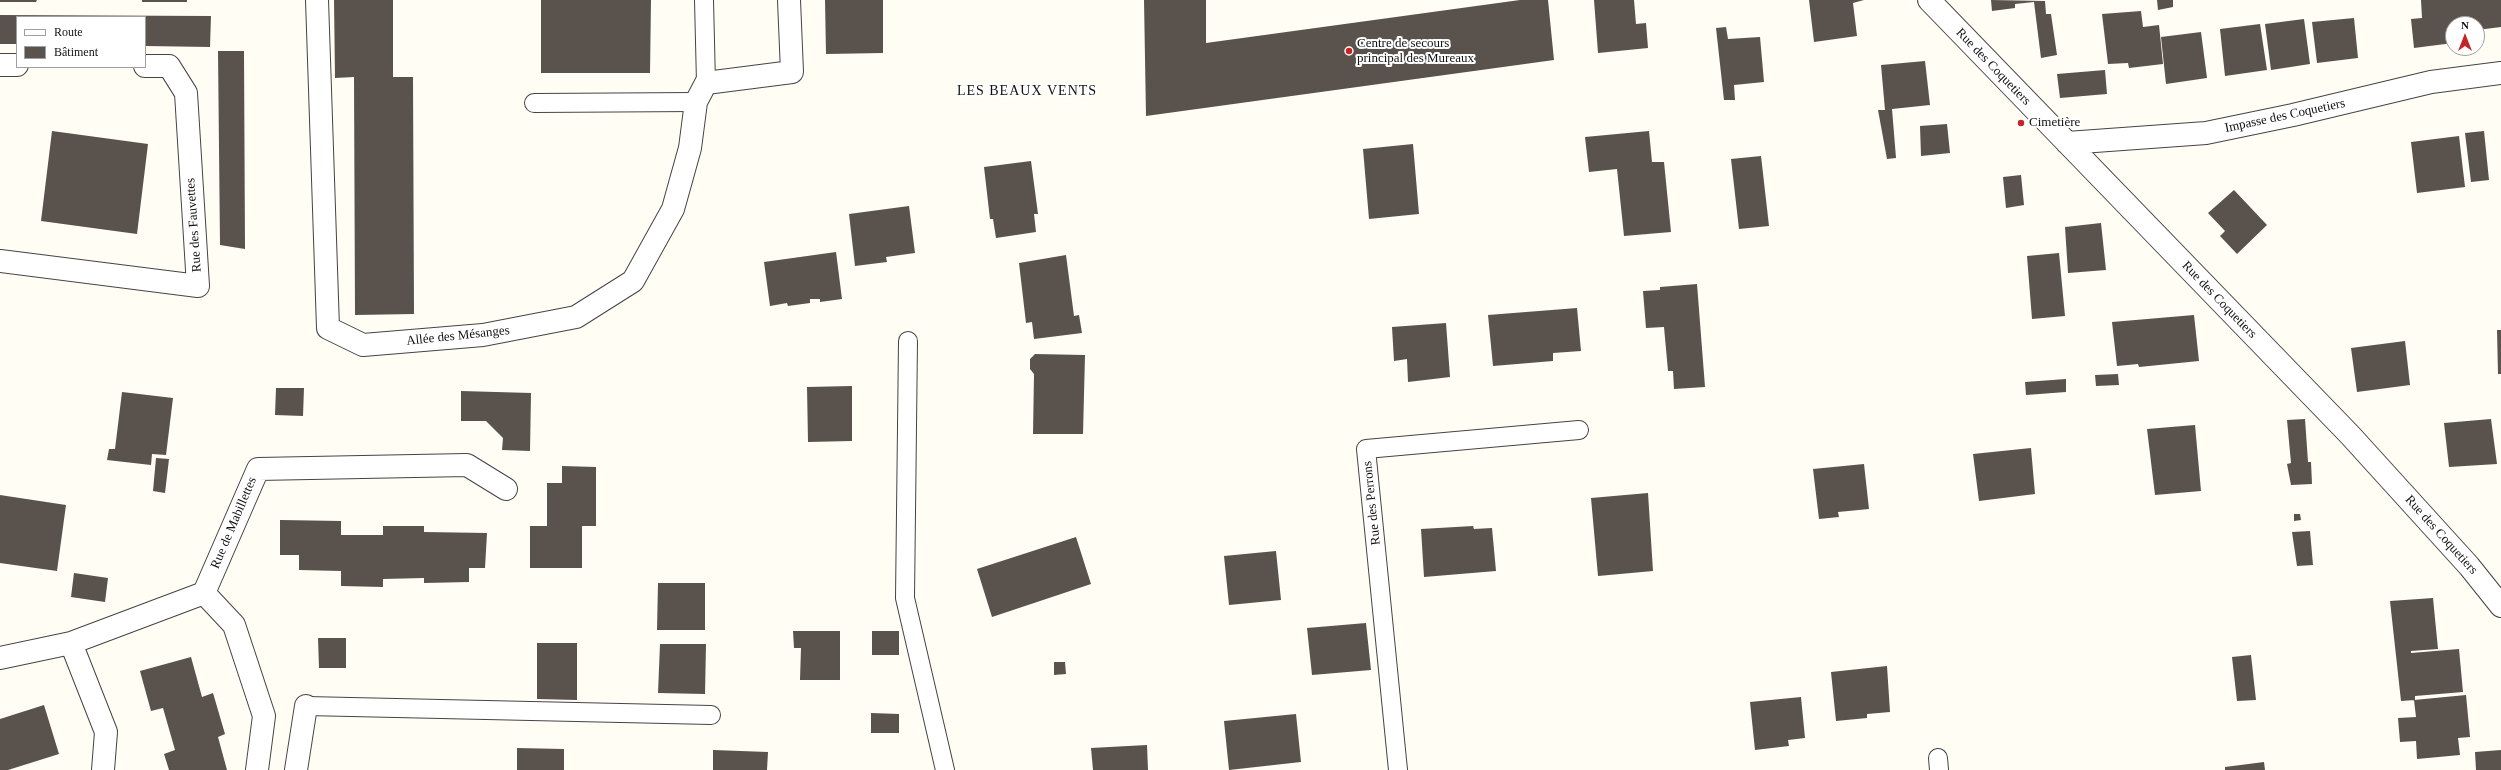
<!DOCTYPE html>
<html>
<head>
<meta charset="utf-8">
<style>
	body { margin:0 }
	#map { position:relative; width:2501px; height:770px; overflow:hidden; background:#fffdf4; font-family:Georgia,serif }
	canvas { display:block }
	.legend { position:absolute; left:16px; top:16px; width:130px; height:52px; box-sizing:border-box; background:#fff; border:1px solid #a0a0a0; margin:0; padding:5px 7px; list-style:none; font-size:12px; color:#111 }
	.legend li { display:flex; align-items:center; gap:8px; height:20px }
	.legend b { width:20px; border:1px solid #a0a0a0 }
	.north { position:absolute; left:2445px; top:16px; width:40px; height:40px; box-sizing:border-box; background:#fff; border:1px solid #a0a0a0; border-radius:50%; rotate:0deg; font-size:11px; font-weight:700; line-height:16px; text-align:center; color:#111 }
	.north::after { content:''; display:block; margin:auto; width:14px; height:18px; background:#c32627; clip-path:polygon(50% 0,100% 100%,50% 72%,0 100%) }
</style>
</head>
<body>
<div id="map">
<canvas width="2501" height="770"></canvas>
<ul class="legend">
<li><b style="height:5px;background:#fff"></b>Route</li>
<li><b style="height:11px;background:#5a524d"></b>Bâtiment</li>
</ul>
<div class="north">N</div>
</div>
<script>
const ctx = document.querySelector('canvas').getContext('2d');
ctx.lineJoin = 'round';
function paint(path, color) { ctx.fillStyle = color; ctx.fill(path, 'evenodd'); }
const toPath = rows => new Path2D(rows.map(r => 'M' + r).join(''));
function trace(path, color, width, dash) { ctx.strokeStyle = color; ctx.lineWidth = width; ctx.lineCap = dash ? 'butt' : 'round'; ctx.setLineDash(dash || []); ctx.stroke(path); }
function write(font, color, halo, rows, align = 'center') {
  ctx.font = font + ' Georgia,serif'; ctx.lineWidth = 4; ctx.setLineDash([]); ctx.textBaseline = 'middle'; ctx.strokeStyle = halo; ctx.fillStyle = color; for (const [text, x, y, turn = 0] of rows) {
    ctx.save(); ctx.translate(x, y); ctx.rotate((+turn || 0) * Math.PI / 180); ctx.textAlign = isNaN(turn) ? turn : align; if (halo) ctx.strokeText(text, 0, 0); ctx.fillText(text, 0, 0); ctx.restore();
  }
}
const building = toPath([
	[0,0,37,0,36,2,0,2],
	[142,0,187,0,187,2,142,2],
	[334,0,393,0,393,77,413,77,414,314,355,315,354,77,335,78],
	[541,0,651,0,650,73,541,73],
	[825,0,883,0,883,53,826,54],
	[1144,0,1206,0,1206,43,1520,0,1548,0,1554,60,1146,116],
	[1594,0,1634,0,1636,24,1646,23,1648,48,1598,53],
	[1809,0,1864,0,1853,3,1857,36,1814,42],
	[1991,0,2045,1,2046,14,2051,14,2057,55,2041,58,2034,2,2015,4,2015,8,1992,11],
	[2157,0,2173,0,2173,7,2158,10],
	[2421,0,2501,0,2501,27,2477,30,2477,24,2453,24,2453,43,2414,48,2411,19,2422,18],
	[2141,11,2143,27,2159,25,2163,64,2129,68,2128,63,2108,64,2102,14],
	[0,15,211,16,210,47,145,46,145,17,17,17,17,44,0,44],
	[2354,18,2358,58,2317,63,2312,22],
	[2304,19,2310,64,2271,70,2265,24],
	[2260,24,2267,70,2225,76,2220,29],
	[1726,27,1728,39,1760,37,1764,82,1734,85,1735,100,1724,100,1716,28],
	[2201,32,2207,78,2166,84,2161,37],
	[218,51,244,51,245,249,220,245],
	[1925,61,1930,105,1892,109,1896,158,1887,159,1878,110,1885,110,1881,65],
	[2105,70,2107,94,2060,98,2057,74],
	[1947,124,1950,153,1921,156,1920,126],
	[52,131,148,144,137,234,41,221],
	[1649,131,1652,162,1664,162,1671,232,1624,236,1617,169,1589,172,1585,137],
	[2484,131,2489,180,2471,182,2465,133],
	[2459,136,2465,187,2417,193,2411,142],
	[1413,144,1419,214,1369,219,1363,149],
	[1761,156,1769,226,1739,229,1731,159],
	[1031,161,1038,214,1034,214,1036,232,996,238,993,219,990,219,984,167],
	[2021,175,2024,205,2006,208,2003,177],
	[2234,190,2267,225,2237,254,2220,236,2225,231,2208,213],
	[909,206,915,253,886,257,887,262,855,266,849,214],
	[2101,223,2106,270,2068,273,2065,227],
	[836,252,842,299,820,302,820,299,810,299,810,303,788,306,787,303,770,306,764,262],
	[2059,253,2065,316,2032,319,2027,256],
	[1066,255,1074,316,1079,315,1082,333,1034,339,1032,322,1026,323,1019,263],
	[1697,284,1705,387,1674,389,1673,371,1668,371,1664,327,1646,328,1643,291,1660,290,1660,287],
	[1577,308,1581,351,1553,353,1553,361,1493,366,1488,315],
	[2194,315,2199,361,2139,367,2138,364,2117,366,2112,322],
	[1446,323,1450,377,1408,382,1407,359,1394,361,1392,327],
	[2497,330,2501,330,2501,374,2498,374],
	[2405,341,2410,385,2357,392,2351,348],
	[1035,354,1085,355,1083,434,1033,434,1034,374,1030,369,1030,359],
	[2118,374,2119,385,2096,386,2095,375],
	[2066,379,2066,392,2026,395,2025,382],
	[852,386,852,441,808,442,807,387],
	[276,388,304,388,303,416,275,415],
	[461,391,531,393,530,451,502,450,503,438,486,421,461,421],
	[122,392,173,398,166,455,152,454,151,465,107,460,109,449,115,449],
	[2305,419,2308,462,2311,462,2312,484,2291,485,2287,464,2291,463,2287,420],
	[2491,419,2497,464,2449,467,2444,423],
	[2195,425,2201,491,2155,495,2147,429],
	[2031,448,2035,494,1979,501,1973,454],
	[156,458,169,459,165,493,153,491],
	[1864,464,1869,509,1838,512,1839,517,1819,519,1813,469],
	[562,466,596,467,596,526,582,526,582,568,530,568,530,526,547,526,547,483,562,483],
	[1648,493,1653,571,1598,576,1591,498],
	[0,495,66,505,57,571,0,563],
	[2294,514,2300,514,2301,520,2294,521],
	[280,520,341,521,341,535,383,535,383,526,424,526,424,532,487,533,485,568,469,568,469,582,424,583,424,578,383,579,383,587,341,586,341,571,299,570,299,555,280,555],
	[1473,526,1474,529,1492,528,1496,571,1424,577,1421,529],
	[2310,531,2313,565,2297,566,2292,532],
	[1076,537,1091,584,992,617,977,569],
	[1276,551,1281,600,1229,605,1224,556],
	[74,573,108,578,105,602,71,597],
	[658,583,705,583,705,630,657,630],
	[2433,598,2438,649,2411,651,2411,653,2459,649,2463,692,2415,696,2415,700,2401,701,2390,601],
	[1366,623,1371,670,1312,675,1307,628],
	[793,631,840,631,840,680,800,680,801,648,794,648],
	[872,631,899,631,899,655,872,655],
	[318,638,346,638,346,668,319,668],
	[537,643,577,643,577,700,537,699],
	[660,644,706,644,705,694,658,693],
	[2251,655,2256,700,2237,701,2232,657],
	[191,657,202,697,213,693,225,734,218,737,227,770,169,770,164,754,175,750,163,708,151,711,140,671],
	[1054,662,1065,662,1066,674,1054,675],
	[1887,666,1890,712,1867,714,1867,718,1836,721,1831,672],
	[2466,695,2470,737,2458,738,2460,755,2417,759,2416,741,2400,742,2398,718,2416,717,2414,700],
	[1801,697,1805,738,1788,740,1789,746,1755,750,1750,702],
	[44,705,59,754,8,770,0,770,0,719],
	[871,713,899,714,899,733,871,733],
	[1296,714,1301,762,1229,770,1224,721],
	[1147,745,1148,770,1093,770,1091,748],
	[517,748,564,749,564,770,517,770],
	[713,750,768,752,767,770,713,770],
	[2501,750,2501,770,2476,770,2475,752],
	[2264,762,2265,770,2225,770,2225,767]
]);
const lane = toPath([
	[704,0,706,83],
	[534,103,696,102],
	[908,341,905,598,945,770],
	[306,706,711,715],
	[1938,758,1939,770],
	[1398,770,1366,449,1579,430]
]);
const street = toPath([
	[317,0,328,328,363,345,483,335,576,317,633,281,673,209,690,148,696,102,706,83,792,72,789,0],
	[1929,0,2350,435,2469,566,2501,606],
	[0,65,17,65],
	[2067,143,2206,133,2293,115,2431,82,2501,73],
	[0,261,198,286,186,93,169,66,145,66],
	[204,593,234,625,264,716,257,770],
	[0,658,71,643],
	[103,770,106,732,71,643,204,593,258,469,467,465,506,489],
	[296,770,306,706]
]);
const markers = [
	[1349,51,4,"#c32627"],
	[2021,123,4,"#c32627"]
];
const poiNames = [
	["Centre de secours",1357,44],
	["principal des Mureaux",1357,59],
	["Cimetière",2029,123]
];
const streetNames = [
	["Rue des Coquetiers",1993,67,46],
	["Impasse des Coquetiers",2285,116,-12],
	["Rue des Fauvettes",194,225,-94],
	["Rue des Coquetiers",2219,300,46],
	["Allée des Mésanges",458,336,-6],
	["Rue des Perrons",1372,503,-96],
	["Rue de Mabillettes",234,523,-67],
	["Rue des Coquetiers",2441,535,48]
];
const neighbourhoodNames = [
	["LES BEAUX VENTS",1027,91]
];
paint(building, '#5a524d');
trace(lane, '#444', 20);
trace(street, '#444', 24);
trace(lane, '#fff', 18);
trace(street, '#fff', 22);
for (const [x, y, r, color] of markers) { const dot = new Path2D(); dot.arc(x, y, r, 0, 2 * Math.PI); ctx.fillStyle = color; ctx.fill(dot); trace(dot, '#fff', 1.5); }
write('13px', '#111', '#fff', poiNames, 'left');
write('13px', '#111', '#fff', streetNames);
ctx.letterSpacing = '1px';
write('14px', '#111', '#fff', neighbourhoodNames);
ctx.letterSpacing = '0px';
</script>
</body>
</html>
